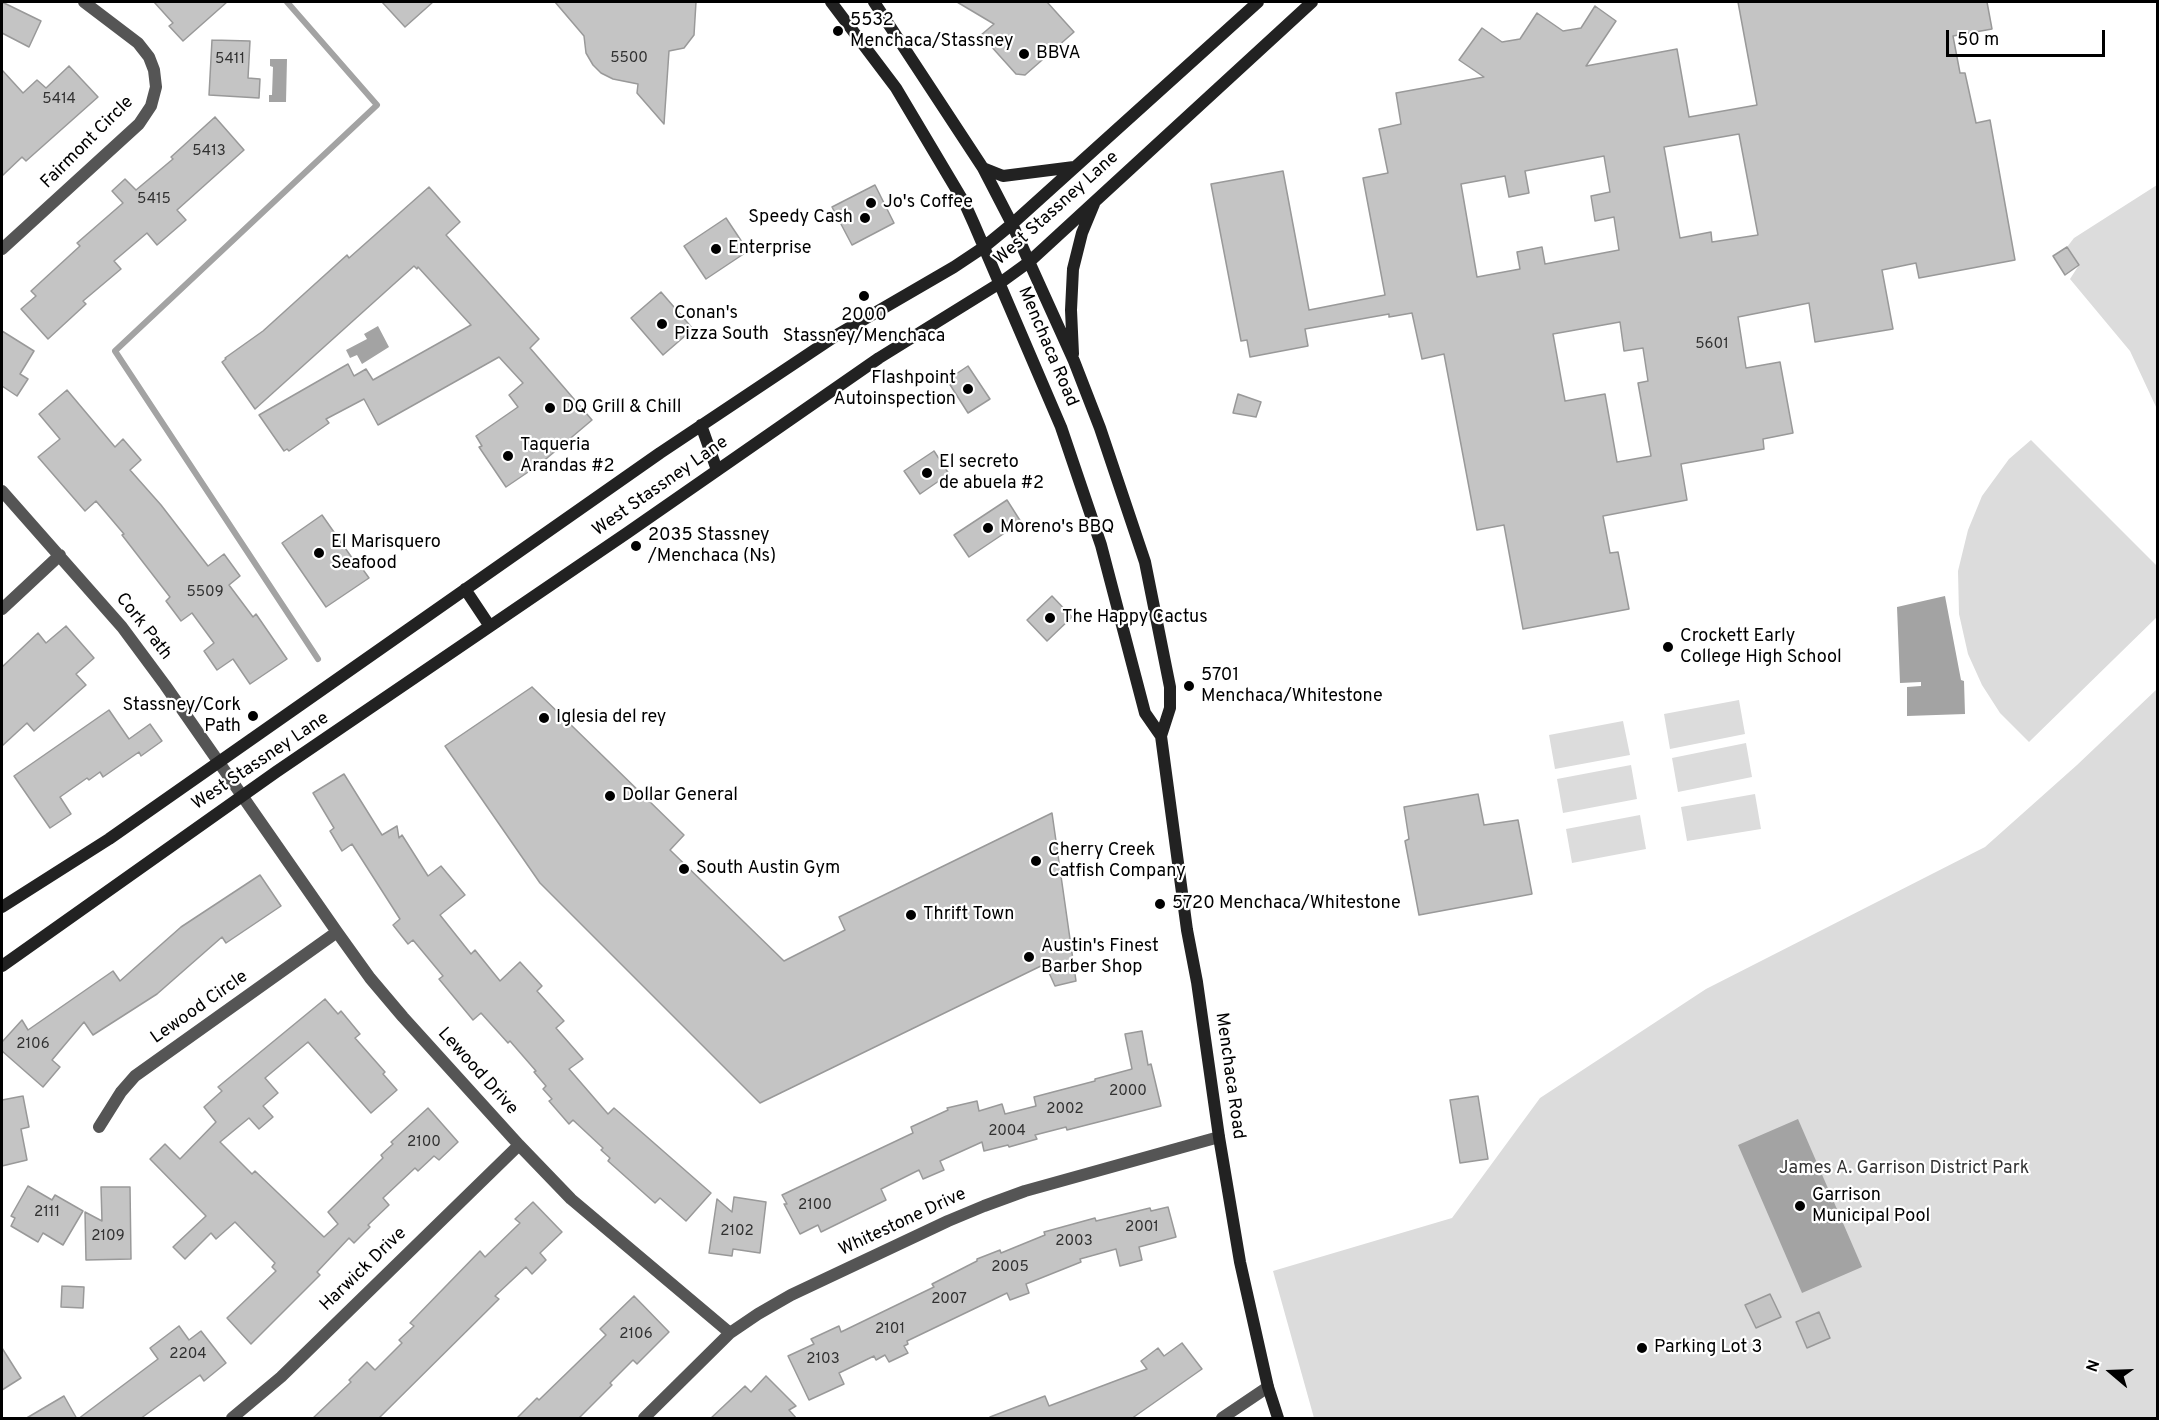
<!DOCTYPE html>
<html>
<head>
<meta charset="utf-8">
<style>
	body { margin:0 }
	#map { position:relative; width:2159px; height:1420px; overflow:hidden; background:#fff; font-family:Overpass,sans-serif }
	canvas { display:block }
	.frame { position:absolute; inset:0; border:3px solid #000; pointer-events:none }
	.north { position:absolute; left:2081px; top:1342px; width:60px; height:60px; -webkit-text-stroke:4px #fff; paint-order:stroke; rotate:289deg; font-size:16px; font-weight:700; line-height:24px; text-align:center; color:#000 }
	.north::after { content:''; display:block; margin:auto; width:21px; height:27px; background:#000; clip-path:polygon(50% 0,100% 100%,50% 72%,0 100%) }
	.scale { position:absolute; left:1946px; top:30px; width:159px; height:27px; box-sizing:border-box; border:3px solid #000; border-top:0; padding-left:8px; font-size:18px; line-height:21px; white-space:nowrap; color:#000; -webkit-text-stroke:4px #fff; paint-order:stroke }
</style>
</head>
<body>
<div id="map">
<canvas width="2159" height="1420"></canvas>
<div class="frame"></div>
<div class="north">N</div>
<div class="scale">50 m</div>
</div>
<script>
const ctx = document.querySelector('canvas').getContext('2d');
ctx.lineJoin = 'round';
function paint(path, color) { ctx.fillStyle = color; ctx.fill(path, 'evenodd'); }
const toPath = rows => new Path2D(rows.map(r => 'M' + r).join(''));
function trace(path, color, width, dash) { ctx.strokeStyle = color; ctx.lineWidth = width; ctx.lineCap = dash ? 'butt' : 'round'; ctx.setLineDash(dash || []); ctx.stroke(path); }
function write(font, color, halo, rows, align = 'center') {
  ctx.font = font + ' Overpass,sans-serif'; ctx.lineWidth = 4.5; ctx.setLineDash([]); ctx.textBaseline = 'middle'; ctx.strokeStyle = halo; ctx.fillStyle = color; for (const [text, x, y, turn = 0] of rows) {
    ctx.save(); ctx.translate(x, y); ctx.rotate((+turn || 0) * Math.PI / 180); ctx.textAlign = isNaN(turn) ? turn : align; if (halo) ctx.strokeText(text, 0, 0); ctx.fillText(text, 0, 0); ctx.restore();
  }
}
const green = toPath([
	[2157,185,2157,409,2130,351,2070,279,2079,265,2067,247,2074,238],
	[2031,440,2157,566,2158,616,2029,742,2000,713,1982,685,1968,654,1959,614,1958,571,1968,530,1982,496,2009,459],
	[2157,689,2157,1418,1314,1418,1273,1271,1452,1218,1540,1098,1706,989,1985,847,2077,765],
	[1739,700,1745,734,1670,749,1664,714],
	[1623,721,1630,755,1555,769,1549,735],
	[1746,743,1752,777,1678,792,1672,758],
	[1631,765,1637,799,1563,813,1557,779],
	[1755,794,1761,829,1687,841,1681,807],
	[1640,815,1646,849,1572,863,1566,829]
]);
const water = toPath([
	[270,59,287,59,286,102,269,102,269,95,272,95,273,67,270,66],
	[378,326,389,347,362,364,357,355,350,358,346,350,367,339,364,334],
	[1945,596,1961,680,1964,681,1965,714,1907,716,1907,687,1921,686,1921,682,1900,683,1897,607],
	[1798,1119,1862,1267,1802,1293,1738,1145]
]);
const stream = toPath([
	[287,2,377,105,115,351,318,659]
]);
const building = toPath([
	[2,2,41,21,29,47,2,33,2,2],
	[154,2,227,2,183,41,169,26,173,23,154,2],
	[382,2,433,2,405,27,382,2],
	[555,2,696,2,694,35,684,48,669,51,664,124,637,93,638,84,613,79,601,73,593,65,586,53,584,36,555,2],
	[957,2,1047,2,1074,32,1025,75,1016,74,981,35,994,24,957,2],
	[1738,2,1987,2,1992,29,1953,36,1960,73,1965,73,1976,123,1990,120,2015,260,1919,278,1916,263,1882,270,1893,329,1815,342,1809,303,1738,317,1746,368,1780,362,1793,433,1763,439,1764,449,1681,464,1687,500,1603,516,1610,553,1618,552,1629,609,1523,629,1504,525,1477,530,1444,354,1422,359,1412,313,1389,317,1389,314,1305,329,1308,346,1250,357,1247,340,1241,341,1211,184,1283,171,1309,310,1385,295,1363,178,1388,173,1379,129,1401,124,1396,93,1484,77,1459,60,1482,28,1502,42,1520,39,1537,13,1563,31,1581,28,1595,6,1616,21,1586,66,1677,49,1689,117,1757,105,1738,2],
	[1739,134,1758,235,1712,242,1711,232,1680,238,1664,147,1739,134],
	[1604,156,1610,192,1591,196,1595,221,1614,217,1619,250,1545,264,1542,247,1517,252,1520,269,1477,277,1461,184,1505,176,1509,197,1529,193,1525,171,1604,156],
	[1620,322,1624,351,1643,348,1648,381,1638,383,1651,456,1617,462,1605,394,1565,401,1553,334,1620,322],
	[212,40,250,41,248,78,260,79,259,98,209,95,212,40],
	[69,66,98,97,26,161,22,157,2,176,2,70,23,93,37,80,46,88,69,66],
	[215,117,244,150,177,210,186,220,157,245,147,233,114,261,121,269,83,301,86,304,48,339,21,309,36,296,31,291,80,246,77,243,123,203,112,191,125,179,136,190,173,159,171,157,215,117],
	[875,185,894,223,852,245,832,207,875,185],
	[429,187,460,222,446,235,539,339,530,348,592,420,540,464,506,487,479,447,482,446,476,436,518,407,509,395,523,383,499,357,378,425,364,399,326,419,329,423,289,451,287,449,284,451,259,415,348,364,354,376,366,369,373,380,471,325,418,267,417,269,414,266,255,409,222,362,226,359,225,358,263,331,347,255,349,258,429,187],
	[726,218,748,251,706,279,684,246,726,218],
	[2067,247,2079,265,2065,275,2053,256,2067,247],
	[661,292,693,329,663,355,631,318,661,292],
	[2,331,34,351,20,374,28,379,17,396,2,386,2,331],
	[968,366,990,399,968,413,947,380,968,366],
	[67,390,115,447,123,439,141,460,130,470,161,505,208,566,224,554,240,576,229,585,253,617,256,614,287,659,250,684,233,659,217,670,204,651,214,643,192,613,181,621,166,601,170,597,122,535,124,534,96,501,85,511,38,457,60,439,39,414,67,390],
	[1238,394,1261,402,1256,417,1233,413,1238,394],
	[934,451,949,474,920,494,904,471,934,451],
	[1007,500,1021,522,969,557,954,535,1007,500],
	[322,515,357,565,359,564,369,578,326,607,282,543,322,515],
	[1052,596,1072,617,1047,641,1027,620,1052,596],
	[66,626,94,658,76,674,86,685,34,731,27,723,2,746,2,667,38,633,46,643,66,626],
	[532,687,684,835,670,850,784,961,845,930,839,917,1052,813,1076,981,1055,986,1045,964,760,1103,540,883,445,746,532,687],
	[109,710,129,739,150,724,162,741,141,756,139,752,103,777,100,772,89,780,87,778,60,797,71,814,50,828,14,776,109,710],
	[344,774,382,835,397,826,399,838,402,835,428,876,441,866,465,895,440,915,471,954,475,950,500,981,520,962,542,986,537,991,564,1021,556,1028,583,1059,569,1069,608,1114,614,1108,711,1193,686,1221,660,1198,655,1203,608,1161,610,1158,601,1150,603,1148,573,1120,569,1124,549,1101,552,1099,543,1089,546,1086,534,1072,536,1071,510,1041,508,1043,481,1013,473,1020,439,979,443,976,413,940,408,944,393,925,400,919,352,844,342,851,330,831,334,828,313,793,344,774],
	[1478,794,1484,825,1518,820,1532,894,1419,915,1405,841,1409,839,1404,807,1478,794],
	[260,875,281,906,226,943,222,937,157,994,93,1035,84,1022,52,1060,60,1067,43,1087,2,1051,2,1042,22,1020,28,1030,113,971,120,981,181,927,260,875],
	[325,999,338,1014,341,1011,360,1034,355,1038,385,1072,383,1074,397,1090,371,1113,308,1042,265,1078,278,1093,263,1106,273,1117,259,1129,249,1118,220,1142,252,1174,255,1171,324,1237,338,1224,328,1212,383,1158,381,1155,393,1144,391,1142,428,1108,458,1142,439,1160,434,1156,418,1171,415,1168,383,1198,389,1205,368,1225,370,1227,354,1243,349,1238,317,1272,320,1275,251,1344,227,1318,276,1271,272,1267,275,1263,235,1222,216,1239,211,1233,185,1259,173,1247,206,1216,150,1159,165,1144,180,1159,216,1122,204,1107,222,1091,218,1087,325,999],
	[1142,1031,1148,1065,1151,1064,1161,1106,1067,1130,1066,1127,1035,1135,1037,1139,1009,1147,1008,1145,984,1151,982,1142,940,1161,944,1170,923,1179,919,1170,881,1189,886,1200,821,1232,818,1225,800,1234,784,1204,787,1204,782,1195,913,1133,911,1127,948,1110,947,1108,977,1101,979,1111,1002,1104,1005,1114,1036,1106,1034,1097,1095,1081,1095,1079,1132,1069,1125,1034,1142,1031],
	[23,1096,29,1127,21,1129,27,1160,2,1166,2,1100,23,1096],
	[1478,1096,1488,1159,1460,1163,1450,1100,1478,1096],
	[28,1186,52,1200,55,1195,83,1211,63,1245,43,1233,38,1242,11,1226,15,1218,11,1216,28,1186],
	[101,1187,130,1187,131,1259,86,1260,85,1212,102,1221,101,1187],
	[734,1197,766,1202,760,1253,733,1249,732,1256,709,1253,717,1199,732,1212,734,1197],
	[533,1202,562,1232,540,1253,546,1260,532,1274,526,1267,495,1296,499,1299,378,1419,312,1419,351,1382,349,1380,367,1362,375,1370,402,1343,399,1340,414,1326,410,1323,480,1251,485,1257,520,1223,515,1219,533,1202],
	[1168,1207,1176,1237,1139,1247,1142,1260,1120,1266,1116,1249,1080,1259,1081,1262,1026,1284,1029,1293,1010,1300,1007,1293,907,1341,908,1344,904,1346,908,1353,889,1362,885,1355,876,1360,874,1356,839,1373,844,1384,809,1400,788,1356,814,1344,811,1339,839,1326,841,1332,934,1287,932,1284,977,1261,977,1259,1000,1250,1001,1253,1045,1235,1044,1232,1095,1218,1096,1221,1150,1208,1151,1211,1168,1207],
	[62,1286,84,1287,83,1308,61,1307,62,1286],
	[1770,1294,1781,1317,1756,1328,1745,1305,1770,1294],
	[634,1296,669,1332,637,1364,633,1360,610,1383,612,1385,578,1419,516,1419,537,1398,539,1400,606,1335,600,1329,634,1296],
	[1819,1312,1830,1338,1807,1348,1796,1322,1819,1312],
	[179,1326,189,1340,201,1331,226,1363,204,1381,200,1375,140,1419,78,1419,158,1359,150,1348,179,1326],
	[1182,1343,1202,1369,1131,1419,990,1419,990,1417,1045,1396,1049,1406,1147,1369,1141,1361,1158,1348,1164,1356,1182,1343],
	[2,1348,21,1378,2,1390,2,1348],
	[766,1376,796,1406,789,1410,797,1419,710,1419,745,1386,751,1392,766,1376],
	[64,1396,77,1419,25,1419,64,1396]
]);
const street = toPath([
	[2,249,139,124,151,106,156,87,154,70,149,57,138,43,84,2],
	[2,491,122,627,165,685,337,932,370,978,403,1017,519,1145,571,1199,730,1333],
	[2,609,60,555],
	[99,1127,121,1092,135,1076,337,932],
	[232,1418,281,1377,519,1145],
	[644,1418,730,1333,758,1314,791,1295,948,1221,984,1206,1025,1191,1219,1137],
	[1222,1418,1268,1387]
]);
const secondary = toPath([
	[831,2,896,88,965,204,974,224,1061,427,1101,545,1145,713,1161,736],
	[874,2,983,168,1012,224,1074,361,1100,428,1145,562,1170,687,1170,708,1161,736,1187,930,1197,982,1219,1137,1240,1262,1268,1387,1278,1418],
	[983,168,1003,176,1074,167],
	[1073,354,1071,310,1073,269,1082,233,1094,204],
	[701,425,717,470],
	[465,589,489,625],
	[2,907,109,839,660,453,837,335,954,267,984,247,1012,224,1258,2],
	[2,966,276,772,627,533,879,358,1000,283,1029,262,1312,2]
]);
const markers = [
	[838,31,6,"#000"],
	[1024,54,6,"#000"],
	[871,203,6,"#000"],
	[865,218,6,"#000"],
	[716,249,6,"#000"],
	[864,296,6,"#000"],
	[662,324,6,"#000"],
	[968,389,6,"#000"],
	[550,408,6,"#000"],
	[508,456,6,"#000"],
	[927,473,6,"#000"],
	[988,528,6,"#000"],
	[636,546,6,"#000"],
	[319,553,6,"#000"],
	[1050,618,6,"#000"],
	[1668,647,6,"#000"],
	[1189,686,6,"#000"],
	[253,716,6,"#000"],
	[544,718,6,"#000"],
	[610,796,6,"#000"],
	[1036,861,6,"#000"],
	[684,869,6,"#000"],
	[1160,904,6,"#000"],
	[911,915,6,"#000"],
	[1029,957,6,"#000"],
	[1800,1206,6,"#000"],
	[1642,1348,6,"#000"]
];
const numberNames = [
	["5500",629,59],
	["5411",230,60],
	["5414",59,100],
	["5413",209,152],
	["5415",154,200],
	["5601",1712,345],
	["5509",205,593],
	["2106",33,1045],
	["2000",1128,1092],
	["2002",1065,1110],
	["2004",1007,1132],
	["2100",424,1143],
	["2100",815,1206],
	["2111",47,1213],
	["2001",1142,1228],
	["2102",737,1232],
	["2109",108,1237],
	["2003",1074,1242],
	["2005",1010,1268],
	["2007",949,1300],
	["2101",890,1330],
	["2106",636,1335],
	["2204",188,1355],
	["2103",823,1360]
];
const poiNames = [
	["5532",850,21],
	["Menchaca/Stassney",850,42],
	["BBVA",1036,54],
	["Jo's Coffee",883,203],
	["Speedy Cash",853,218,"right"],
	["Enterprise",728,249],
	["Conan's",674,314],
	["Pizza South",674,335],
	["2000",864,316,"center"],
	["Stassney/Menchaca",864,337,"center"],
	["Flashpoint",956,379,"right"],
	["Autoinspection",956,400,"right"],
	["DQ Grill & Chill",562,408],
	["Taqueria",520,446],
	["Arandas #2",520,467],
	["El secreto",939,463],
	["de abuela #2",939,484],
	["Moreno's BBQ",1000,528],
	["2035 Stassney",648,536],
	["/Menchaca (Ns)",648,557],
	["El Marisquero",331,543],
	["Seafood",331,564],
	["The Happy Cactus",1062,618],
	["Crockett Early",1680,637],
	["College High School",1680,658],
	["5701",1201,676],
	["Menchaca/Whitestone",1201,697],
	["Stassney/Cork",241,706,"right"],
	["Path",241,727,"right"],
	["Iglesia del rey",556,718],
	["Dollar General",622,796],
	["Cherry Creek",1048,851],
	["Catfish Company",1048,872],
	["South Austin Gym",696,869],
	["5720 Menchaca/Whitestone",1172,904],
	["Thrift Town",923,915],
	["Austin's Finest",1041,947],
	["Barber Shop",1041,968],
	["Garrison",1812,1196],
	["Municipal Pool",1812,1217],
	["Parking Lot 3",1654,1348]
];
const streetNames = [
	["Fairmont Circle",88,143,-45],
	["West Stassney Lane",1057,209,-42],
	["Menchaca Road",1047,347,67],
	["West Stassney Lane",661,487,-35],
	["Cork Path",143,627,52],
	["West Stassney Lane",261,762,-34],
	["Lewood Circle",200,1008,-35],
	["Lewood Drive",477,1072,48],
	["Menchaca Road",1229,1076,82],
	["Whitestone Drive",903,1223,-25],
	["Harwick Drive",364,1270,-44]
];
const parkNames = [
	["James A. Garrison District Park",1904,1169]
];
paint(green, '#dcdcdc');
paint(water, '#a3a3a3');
trace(stream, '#a3a3a3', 6);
paint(building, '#c4c4c4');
trace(building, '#999', 1.5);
trace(street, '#555', 12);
trace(secondary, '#222', 12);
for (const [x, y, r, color] of markers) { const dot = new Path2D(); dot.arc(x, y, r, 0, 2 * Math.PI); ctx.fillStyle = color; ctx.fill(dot); trace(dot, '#fff', 2); }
write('15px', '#313131', null, numberNames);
write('18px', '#000', '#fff', poiNames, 'left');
write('18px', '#000', '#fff', streetNames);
write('18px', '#333', '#fff', parkNames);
</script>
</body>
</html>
